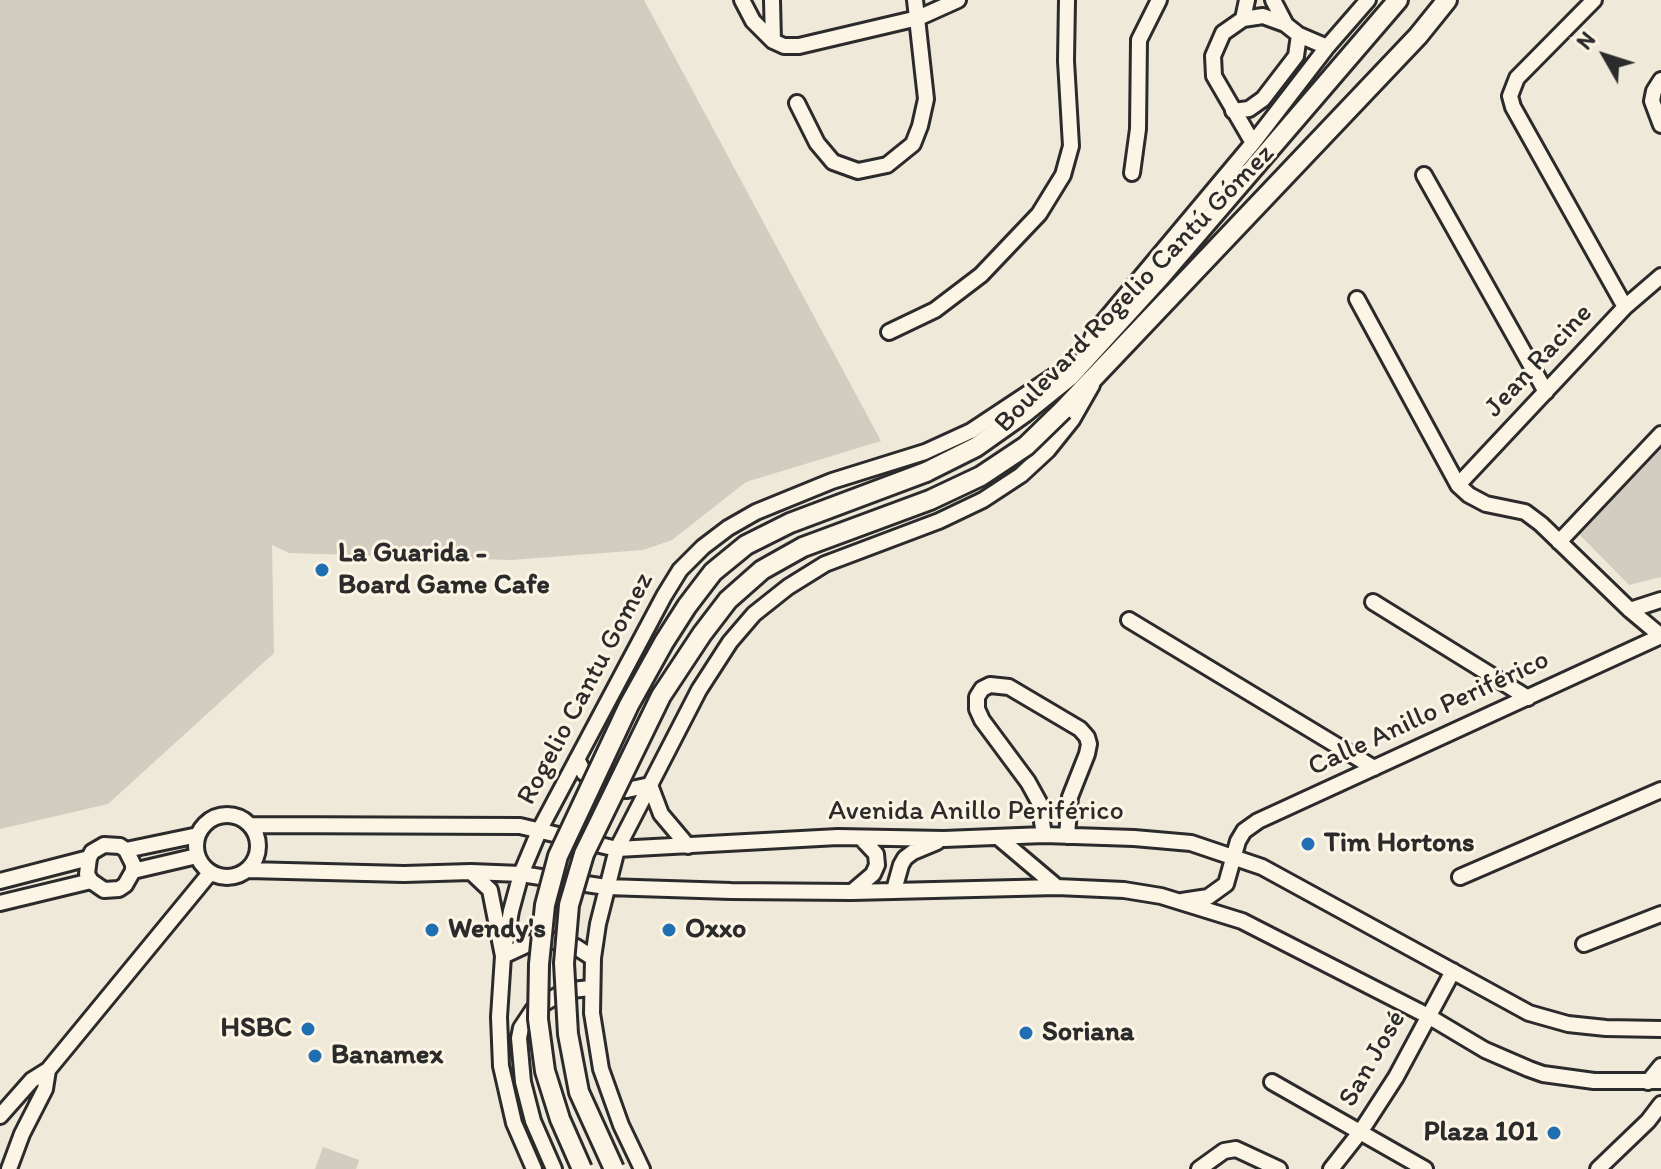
<!DOCTYPE html>
<html>
<head>
<meta charset="utf-8">
<style>
	body { margin:0 }
	#map { position:relative; width:1661px; height:1169px; overflow:hidden; background:#efe9da; font-family:Itim,sans-serif }
	canvas { display:block }
	.north { position:absolute; left:1565px; top:16px; width:80px; height:80px; -webkit-text-stroke:6px #fcf5e5; paint-order:stroke; rotate:309deg; font-size:22px; font-weight:700; line-height:32px; text-align:center; color:#2b2b2b }
	.north::after { content:''; display:block; margin:auto; width:28px; height:36px; background:#2b2b2b; clip-path:polygon(50% 0,100% 100%,50% 72%,0 100%) }
</style>
</head>
<body>
<div id="map">
<canvas width="1661" height="1169"></canvas>
<div class="north">N</div>
</div>
<script>
const ctx = document.querySelector('canvas').getContext('2d');
ctx.lineJoin = 'round';
function paint(path, color) { ctx.fillStyle = color; ctx.fill(path, 'evenodd'); }
const toPath = rows => new Path2D(rows.map(r => 'M' + r).join(''));
function trace(path, color, width, dash) { ctx.strokeStyle = color; ctx.lineWidth = width; ctx.lineCap = dash ? 'butt' : 'round'; ctx.setLineDash(dash || []); ctx.stroke(path); }
function write(font, color, halo, rows, align = 'center') {
  ctx.font = font + ' Itim,sans-serif'; ctx.lineWidth = 6; ctx.setLineDash([]); ctx.textBaseline = 'middle'; ctx.strokeStyle = halo; ctx.fillStyle = color; for (const [text, x, y, turn = 0] of rows) {
    ctx.save(); ctx.translate(x, y); ctx.rotate((+turn || 0) * Math.PI / 180); ctx.textAlign = isNaN(turn) ? turn : align; if (halo) ctx.strokeText(text, 0, 0); ctx.fillText(text, 0, 0); ctx.restore();
  }
}
const green = toPath([
	[0,0,644,0,881,441,746,482,672,540,643,550,511,560,289,553,272,545,274,653,108,804,0,829],
	[1661,440,1661,577,1629,585,1576,531],
	[323,1147,359,1160,356,1169,315,1169]
]);
const minor = toPath([
	[742,0,753,21,773,41,784,46,799,46,918,18,958,0],
	[772,0,773,41],
	[1273,0,1285,23],
	[1594,0,1517,78,1510,96,1513,107,1625,307],
	[1243,19,1247,0],
	[1661,80,1654,91,1652,101,1661,125],
	[797,103,817,143,833,162,858,171,887,165,913,144,920,126,926,99,915,0],
	[1233,111,1249,109,1263,99,1296,56,1299,35],
	[1253,143,1214,76,1213,56,1223,33,1243,19,1263,16,1285,24,1299,35,1327,47],
	[1132,173,1138,129,1139,40,1159,0],
	[1424,175,1546,392],
	[889,332,935,310,981,275,1039,214,1063,175,1071,146,1066,61,1067,0],
	[1090,354,1089,347,1094,333,1253,143,1327,47,1368,0],
	[1458,485,1625,307,1661,276],
	[1559,542,1661,434],
	[1373,602,1528,698],
	[1630,610,1661,600],
	[1129,620,1374,768],
	[577,759,584,773,597,784,613,790,627,790,650,785],
	[650,785,661,814,688,846],
	'196 846a31 31 0 1 1 62 0a31 31 0 1 1-62 0Z',
	[251,825,520,826,617,849,838,837,944,839,1044,835,1134,838,1191,843,1262,867,1529,1013,1568,1024,1606,1028,1661,1029],
	[1044,835,1039,802,1028,782,982,720,977,709,977,697,982,689,990,685,1009,687,1080,729,1087,737,1089,744,1087,754,1070,797,1067,836],
	[999,838,1057,887],
	[126,850,133,864,133,871,125,885,119,889,104,890,91,881,87,874,89,858,92,852,104,845,120,846,126,850,198,835],
	[248,870,404,874,471,872,521,874,606,887,731,891,852,892,1057,887,1124,890,1161,896,1242,921,1428,1016,1485,1050,1529,1069,1543,1074,1594,1081,1661,1081],
	[133,871,197,856],
	[471,872,490,890,503,956,533,942,547,939,576,947,593,958],
	[1460,877,1661,790],
	[0,881,89,858],
	[894,890,901,865,905,858,913,852,937,842],
	[853,891,873,874,877,865,876,854,861,838],
	[1182,901,1208,897,1226,884,1238,841,1244,831,1258,821,1661,636,1630,610,1541,524,1525,512,1486,504,1469,495,1458,485,1357,299],
	[0,903,91,881],
	[1584,944,1661,914],
	[1272,1082,1425,1169],
	[1648,1082,1661,1066],
	[0,1116,32,1080,48,1070,210,873],
	[9,1169,22,1134,45,1089,48,1070],
	[534,1169,514,1123,501,1066,499,1017,503,956,511,911,521,874,540,829,664,596,680,570,703,547,728,528,756,512,832,481,925,452,971,431,1054,376,1070,376],
	[554,1169,533,1121,523,1082,519,1038,521,1028,533,1010,558,995,571,990,591,988],
	[642,1169,621,1125,601,1069,592,1013,593,958,598,924,617,849,699,690,730,642,754,614,788,587,825,564,939,521,983,500,1021,475,1048,450,1072,420,1092,385],
	[1199,1169,1224,1151,1236,1149,1279,1169],
	[1331,1169,1361,1131,1396,1077,1453,971],
	[1598,1169,1648,1121,1661,1104]
]);
const major = toPath([
	[1063,410,1418,36,1447,0],
	[926,472,976,447,1024,413,1070,376,1161,276,1398,0]
]);
const majorBridge = toPath([
	[582,1169,560,1119,545,1071,538,1019,539,964,545,905,558,856,629,705,664,642,687,606,713,572,746,545,790,523,926,472],
	[614,1169,579,1092,568,1034,564,963,569,905,584,854,661,696,702,634,728,600,762,570,803,547,930,500,981,476,1026,446,1063,410]
]);
const markers = [
	[322,570,8,"#1f6fb2"],
	[1308,844,8,"#1f6fb2"],
	[432,930,8,"#1f6fb2"],
	[669,930,8,"#1f6fb2"],
	[308,1029,8,"#1f6fb2"],
	[1026,1033,8,"#1f6fb2"],
	[315,1056,8,"#1f6fb2"],
	[1554,1133,8,"#1f6fb2"]
];
const streetNames = [
	["Boulevard Rogelio Cantú Gómez",1135,289,-46],
	["Jean Racine",1539,361,-47],
	["Rogelio Cantu Gomez",586,689,-62],
	["Calle Anillo Periférico",1429,714,-25],
	["Avenida Anillo Periférico",976,812],
	["San José",1373,1059,-60]
];
const poiNames = [
	["La Guarida -",338,554],
	["Board Game Cafe",338,586],
	["Tim Hortons",1324,844],
	["Wendy's",448,930],
	["Oxxo",685,930],
	["HSBC",292,1029,"right"],
	["Soriana",1042,1033],
	["Banamex",331,1056],
	["Plaza 101",1538,1133,"right"]
];
paint(green, '#d2cdc0');
trace(minor, '#2b2b2b', 20);
trace(major, '#2b2b2b', 24);
trace(minor, '#fcf5e5', 14);
trace(major, '#fcf5e5', 18);
trace(majorBridge, '#2b2b2b', 24, []);
trace(majorBridge, '#fcf5e5', 18);
for (const [x, y, r, color] of markers) { const dot = new Path2D(); dot.arc(x, y, r, 0, 2 * Math.PI); ctx.fillStyle = color; ctx.fill(dot); trace(dot, '#fcf5e5', 3); }
write('28px', '#2b2b2b', '#fcf5e5', streetNames);
write('bold 28px', '#2b2b2b', '#fcf5e5', poiNames, 'left');
</script>
</body>
</html>
